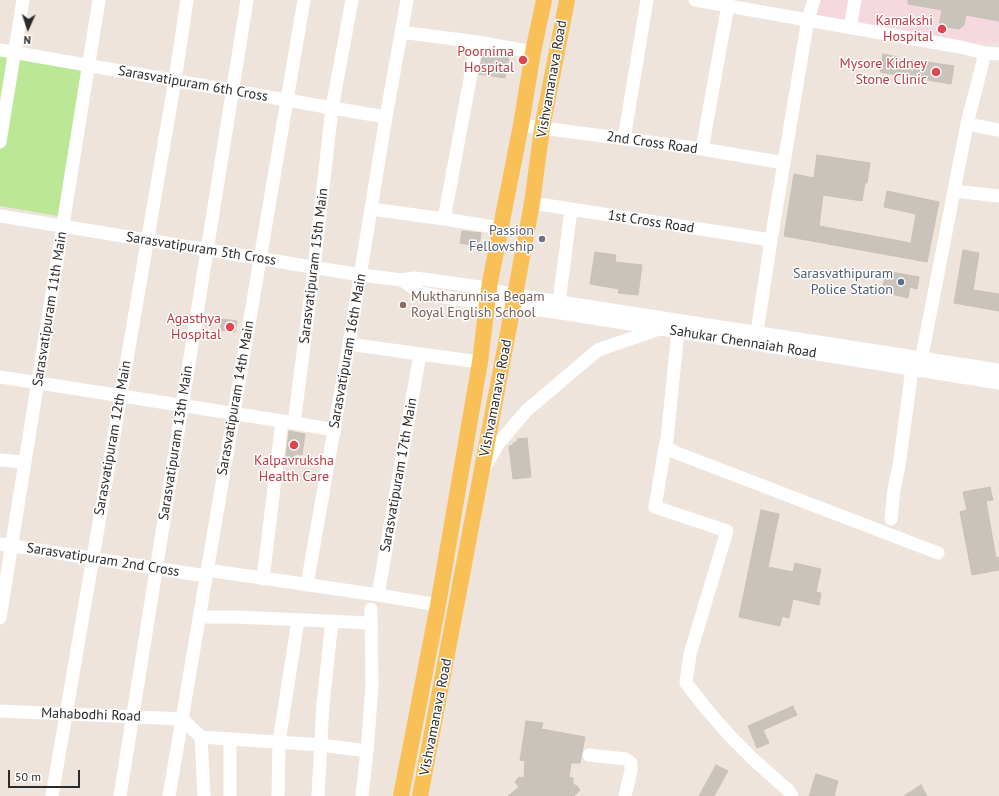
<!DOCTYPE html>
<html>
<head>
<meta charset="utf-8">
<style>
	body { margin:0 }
	#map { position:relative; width:999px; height:796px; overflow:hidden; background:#eee4dc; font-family:"PT Sans",sans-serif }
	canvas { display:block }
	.north { position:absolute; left:8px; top:8px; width:40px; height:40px; -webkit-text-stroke:3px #fff; paint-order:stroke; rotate:183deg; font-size:11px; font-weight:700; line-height:16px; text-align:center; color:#2b2b2b }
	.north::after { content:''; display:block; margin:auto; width:14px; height:18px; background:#2b2b2b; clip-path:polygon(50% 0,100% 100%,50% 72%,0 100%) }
	.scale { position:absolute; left:8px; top:770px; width:72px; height:18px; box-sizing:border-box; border:2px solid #2b2b2b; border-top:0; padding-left:5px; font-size:12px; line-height:14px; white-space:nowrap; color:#2b2b2b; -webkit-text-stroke:3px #fff; paint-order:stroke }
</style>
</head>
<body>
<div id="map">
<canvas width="999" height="796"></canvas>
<div class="north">N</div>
<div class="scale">50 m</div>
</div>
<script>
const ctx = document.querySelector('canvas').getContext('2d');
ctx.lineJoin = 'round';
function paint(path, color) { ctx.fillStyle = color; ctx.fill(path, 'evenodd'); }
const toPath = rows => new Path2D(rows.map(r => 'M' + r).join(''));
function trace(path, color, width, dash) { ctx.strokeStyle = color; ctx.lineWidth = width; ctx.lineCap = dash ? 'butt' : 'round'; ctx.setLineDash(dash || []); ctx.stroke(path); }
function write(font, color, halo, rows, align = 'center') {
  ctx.font = font + ' "PT Sans",sans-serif'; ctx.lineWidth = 3; ctx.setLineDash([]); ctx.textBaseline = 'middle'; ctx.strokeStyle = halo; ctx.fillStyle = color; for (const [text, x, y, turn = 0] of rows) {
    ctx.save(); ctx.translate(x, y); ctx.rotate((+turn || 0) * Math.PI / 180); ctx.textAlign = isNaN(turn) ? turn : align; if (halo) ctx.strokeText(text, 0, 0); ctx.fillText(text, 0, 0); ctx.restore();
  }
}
const medical = toPath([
	[820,0,999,0,999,42,962,43,815,16]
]);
const green = toPath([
	[0,55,82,69,58,216,0,206]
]);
const building = toPath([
	[908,0,999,0,999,21,966,15,964,25,959,29,939,26,942,10,908,4,908,0],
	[483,51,509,56,505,78,479,74,483,51],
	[883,54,898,57,896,64,920,68,921,61,954,66,951,84,880,72,883,54],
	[817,155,870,163,867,183,865,183,862,201,823,195,819,226,911,243,916,214,884,207,887,191,939,202,927,262,784,236,794,174,814,178,817,155],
	[462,231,481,233,479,246,460,243,462,231],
	[963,250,979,253,973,290,999,294,999,311,954,303,963,250],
	[595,252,616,255,615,262,642,265,638,295,618,293,619,289,590,284,595,252],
	[886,271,919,277,917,289,910,287,908,298,882,292,886,271],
	[222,319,237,321,235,332,220,330,222,319],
	[289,431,305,434,302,455,295,454,294,459,286,457,289,431],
	[527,438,531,477,513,479,509,446,513,445,513,443,517,442,517,439,527,438],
	[990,487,993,500,986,501,996,558,999,557,999,570,972,575,960,512,967,510,963,492,990,487],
	[761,510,779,514,768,567,793,572,795,563,821,569,816,592,821,593,819,605,793,599,789,618,782,616,780,626,739,617,761,510],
	[793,706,797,715,763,730,769,743,757,748,748,726,793,706],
	[526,721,543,723,541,729,585,737,580,763,571,763,569,777,573,778,573,784,577,786,580,790,574,796,508,796,519,787,515,782,519,777,524,778,525,761,520,760,526,721],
	[716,765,728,771,714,796,699,796,716,765],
	[816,774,838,781,834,796,809,796,816,774],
	[921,785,927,796,904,796,921,785]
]);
const minor = toPath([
	[695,0,960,47,985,53,999,54],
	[850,27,855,0],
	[401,32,477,42,533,52],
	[0,50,332,108,386,117],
	[967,124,999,130],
	[521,125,542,128,702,149,784,163],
	[624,139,647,0],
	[0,142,23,0],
	[702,149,728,5],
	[954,191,999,196],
	[532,203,771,240],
	[372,209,444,219,501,228],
	[0,216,361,275,402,280,415,278,480,287,515,295,999,370],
	[444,219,477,42],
	[402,280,420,293,487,304,555,312,999,383],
	[559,302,571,210],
	[678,331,667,439,665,447,677,453,938,553],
	[757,332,771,240,808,19,814,0],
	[349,344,420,354,480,362],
	[920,366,967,124,985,53],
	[0,377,282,421,335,430],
	[294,423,314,268,332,108,352,0],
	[665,447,655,507,727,531,690,654,686,683,708,711,730,736,756,762,788,790,792,796],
	[0,460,25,462],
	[485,467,498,444,527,410,598,350,659,329],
	[891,519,894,489,899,466,912,369],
	[0,544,206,576],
	[207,570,378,595,438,605],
	[263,579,282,421],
	[307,585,349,344,386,117,407,0],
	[378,595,420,354],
	[199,617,236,617,371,623],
	[0,618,99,0],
	[0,711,182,719,201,737,204,796],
	[201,737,321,745,367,751],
	[589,755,626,759,631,763,631,771,625,796],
	[52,796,175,80,187,0],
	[120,796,247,0],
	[169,796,304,0],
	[230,796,230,739],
	[278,796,279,742,298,620],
	[318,796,323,704,332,621],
	[362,796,367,751,372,686,371,609]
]);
const major = toPath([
	[401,796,438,605,480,362,487,304,490,282,521,125,533,52,544,0],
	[420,796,513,306,532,203,542,128,567,0]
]);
const markers = [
	[942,29,5,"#e0444e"],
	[523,60,5,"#e0444e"],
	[936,72,5,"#e0444e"],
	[542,239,4,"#6b7280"],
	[901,282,4,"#5c6f8a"],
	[403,305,4,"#8d6e63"],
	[230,327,5,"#e0444e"],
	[294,445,5,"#e0444e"]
];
const healthNames = [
	["Kamakshi",933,21],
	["Hospital",933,37],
	["Poornima",514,52],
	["Hospital",514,68],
	["Mysore Kidney",927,64],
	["Stone Clinic",927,80],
	["Agasthya",221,319],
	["Hospital",221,335],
	["Kalpavruksha",294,461,"center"],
	["Health Care",294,477,"center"]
];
const streetNames = [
	["Vishvamanava Road",552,79,-80],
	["Sarasvatipuram 6th Cross",193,84,10],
	["2nd Cross Road",652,143,8],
	["1st Cross Road",651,222,9],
	["Sarasvatipuram 5th Cross",201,249,9],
	["Sarasvatipuram 15th Main",314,266,-83],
	["Sarasvatipuram 11th Main",50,309,-81],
	["Sahukar Chennaiah Road",743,342,9],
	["Sarasvatipuram 16th Main",348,351,-80],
	["Sarasvatipuram 14th Main",236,398,-80],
	["Vishvamanava Road",496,398,-79],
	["Sarasvatipuram 12th Main",113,438,-80],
	["Sarasvatipuram 13th Main",176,443,-81],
	["Sarasvatipuram 17th Main",399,475,-80],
	["Sarasvatipuram 2nd Cross",103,560,9],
	["Mahabodhi Road",91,715,2],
	["Vishvamanava Road",436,717,-79]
];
const worshipNames = [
	["Passion",534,231],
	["Fellowship",534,247]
];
const serviceNames = [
	["Sarasvathipuram",893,274],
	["Police Station",893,290]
];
const educationNames = [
	["Muktharunnisa Begam",411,297],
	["Royal English School",411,313]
];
paint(medical, '#f5d9de');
paint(green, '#bbe796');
paint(building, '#c9c3bb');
trace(building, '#c9c0b6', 1);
trace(minor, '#fff', 13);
trace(major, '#f8c057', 16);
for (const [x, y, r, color] of markers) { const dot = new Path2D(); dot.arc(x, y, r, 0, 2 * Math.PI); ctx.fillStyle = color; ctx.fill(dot); trace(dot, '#fff', 1.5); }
write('14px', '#be3a42', '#fff', healthNames, 'right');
write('14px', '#2b2b2b', '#fff', streetNames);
write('14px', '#5b616d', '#fff', worshipNames, 'right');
write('14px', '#4e5e75', '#fff', serviceNames, 'right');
write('14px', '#785e54', '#fff', educationNames, 'left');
</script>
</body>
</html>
